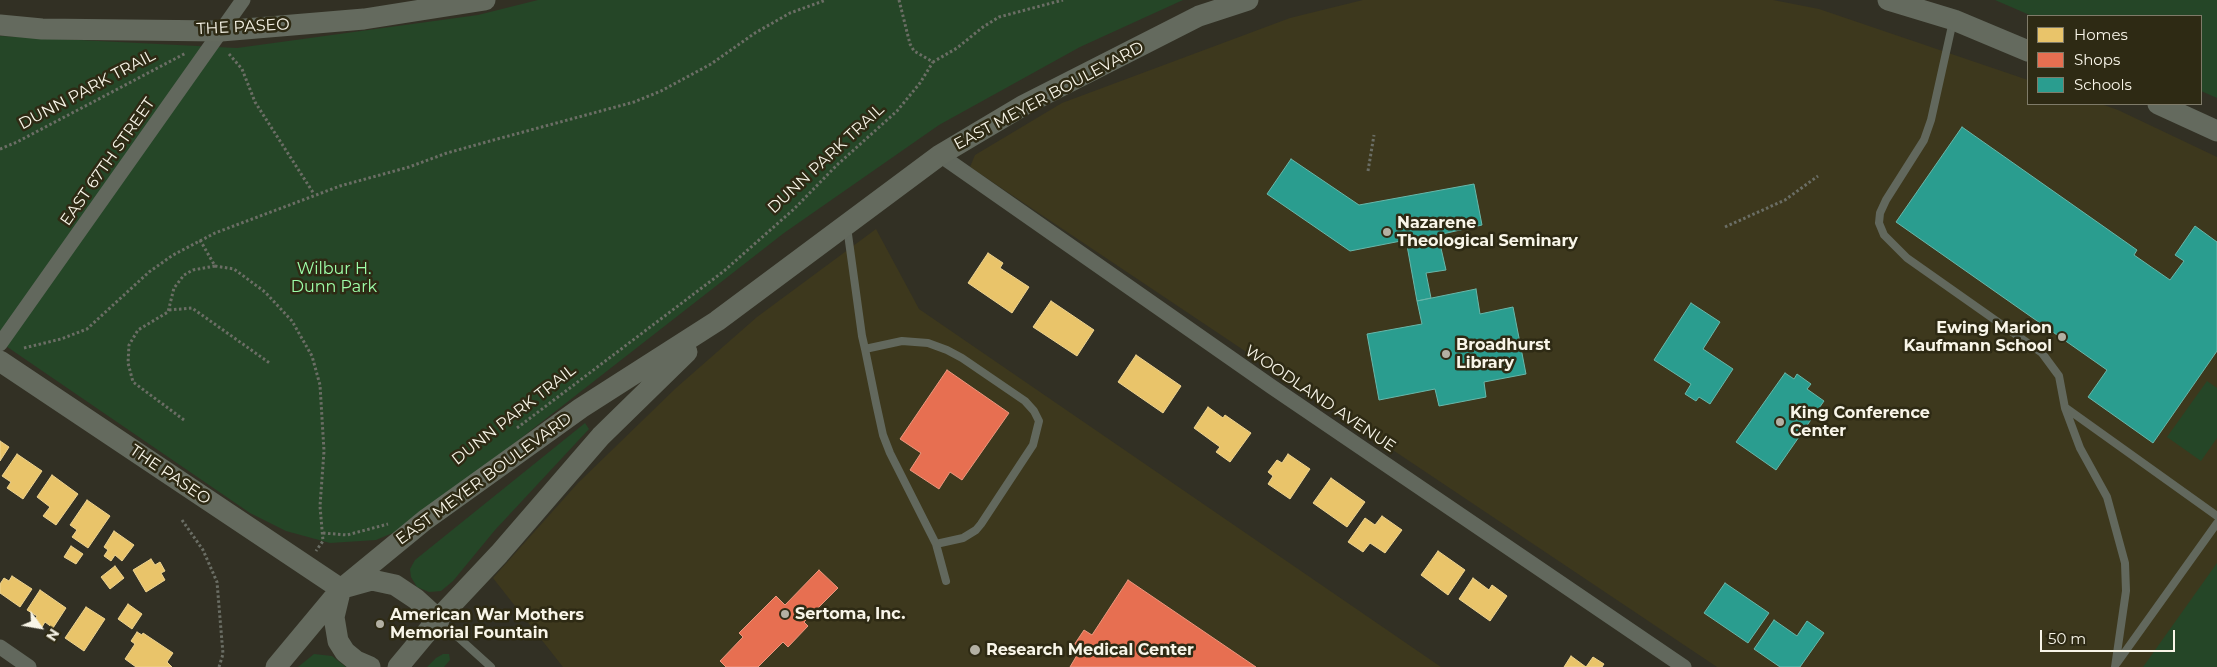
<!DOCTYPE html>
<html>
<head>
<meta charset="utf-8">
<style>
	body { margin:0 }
	#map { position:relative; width:2217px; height:667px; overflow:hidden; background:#323024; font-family:Montserrat,sans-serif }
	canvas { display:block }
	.legend { position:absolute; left:2027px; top:15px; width:175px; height:90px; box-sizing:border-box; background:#2e2a14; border:1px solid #7f7b69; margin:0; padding:6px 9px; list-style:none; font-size:15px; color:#f8f5e8 }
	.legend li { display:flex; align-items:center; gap:10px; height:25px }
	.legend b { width:25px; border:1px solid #7f7b69 }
	.north { position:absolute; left:15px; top:602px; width:50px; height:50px; -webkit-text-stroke:4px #2e2a14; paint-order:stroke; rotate:122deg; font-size:14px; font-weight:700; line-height:20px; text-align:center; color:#f8f5e8 }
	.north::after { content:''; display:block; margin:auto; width:18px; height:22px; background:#f8f5e8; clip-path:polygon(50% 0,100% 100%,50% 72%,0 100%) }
	.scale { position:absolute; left:2040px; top:630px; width:135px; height:22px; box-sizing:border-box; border:2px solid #f8f5e8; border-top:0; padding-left:6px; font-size:15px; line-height:18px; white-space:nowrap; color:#f8f5e8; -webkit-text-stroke:4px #2e2a14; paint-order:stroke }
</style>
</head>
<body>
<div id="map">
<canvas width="2217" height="667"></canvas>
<ul class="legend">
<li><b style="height:14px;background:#e9c46a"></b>Homes</li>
<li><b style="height:14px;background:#e76f51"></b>Shops</li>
<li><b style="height:14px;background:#2a9d8f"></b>Schools</li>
</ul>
<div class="north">N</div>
<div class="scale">50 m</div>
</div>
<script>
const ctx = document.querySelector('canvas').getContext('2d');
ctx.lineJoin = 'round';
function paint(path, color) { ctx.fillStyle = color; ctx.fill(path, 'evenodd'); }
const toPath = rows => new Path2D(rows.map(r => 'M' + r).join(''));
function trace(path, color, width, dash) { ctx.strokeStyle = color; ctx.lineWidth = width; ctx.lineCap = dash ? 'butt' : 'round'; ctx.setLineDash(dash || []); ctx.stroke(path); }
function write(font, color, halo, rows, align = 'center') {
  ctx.font = font + ' Montserrat,sans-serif'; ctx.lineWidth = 5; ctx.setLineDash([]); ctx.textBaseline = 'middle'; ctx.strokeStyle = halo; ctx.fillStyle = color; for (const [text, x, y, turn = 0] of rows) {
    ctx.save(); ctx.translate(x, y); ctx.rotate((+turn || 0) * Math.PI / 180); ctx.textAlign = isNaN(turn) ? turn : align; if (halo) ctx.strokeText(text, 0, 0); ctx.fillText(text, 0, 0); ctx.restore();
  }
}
const built = toPath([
	[1363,0,1773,0,1819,9,2028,80,2028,104,2101,104,2118,110,2217,157,2217,667,1717,667,970,167,975,155,1062,103,1290,18],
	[876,229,919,309,1441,667,563,667,493,578,578,483,676,388,757,317]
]);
const green = toPath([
	[538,0,1183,0,1080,47,939,125,784,233,407,527,376,540,330,543,286,531,250,513,0,342,0,36,237,48,478,15],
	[1995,0,2217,0,2217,98,2201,91,2201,16,2032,16],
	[2207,381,2217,388,2217,438,2201,461,2167,437],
	[585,423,589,429,495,530,453,581,441,591,429,592,417,587,411,577,410,569,415,560],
	[2217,563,2217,667,2143,667],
	[314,654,332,656,346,667,298,667],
	[443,654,449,654,450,660,444,667,427,667,436,658]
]);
const homes = toPath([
	[988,253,1003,263,1000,268,1029,287,1012,313,968,283,988,253],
	[1051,301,1094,330,1077,356,1033,327,1051,301],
	[1136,355,1181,386,1163,413,1118,382,1136,355],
	[1208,407,1223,418,1225,415,1251,433,1230,462,1216,452,1220,447,1194,428,1208,407],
	[0,441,9,447,0,461,0,441],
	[17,454,42,471,23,499,7,488,11,482,2,476,17,454],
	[1288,454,1310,469,1290,499,1268,484,1273,476,1268,472,1277,460,1282,463,1288,454],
	[52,475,78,494,56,525,43,516,50,507,37,497,52,475],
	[1331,478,1365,502,1347,527,1313,503,1331,478],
	[87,500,110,516,88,548,72,537,77,530,70,525,87,500],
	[1382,516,1402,530,1385,553,1370,543,1363,552,1348,542,1365,518,1375,525,1382,516],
	[114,531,134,545,122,561,115,555,111,561,104,556,108,550,104,547,114,531],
	[71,546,83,554,76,564,64,557,71,546],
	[1438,551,1465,570,1448,595,1421,575,1438,551],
	[151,559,155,565,160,562,165,571,161,573,165,580,146,592,133,570,151,559],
	[115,566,124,578,110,589,101,577,115,566],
	[12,576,32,589,20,607,0,593,0,584,4,578,9,581,12,576],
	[1473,578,1489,590,1492,585,1507,596,1490,621,1459,599,1473,578],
	[40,590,66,608,53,628,45,622,42,627,34,621,37,616,27,610,40,590],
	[128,604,142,614,132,629,118,619,128,604],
	[86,607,105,619,84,651,65,638,86,607],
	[137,632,142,635,143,633,173,653,167,662,172,667,136,667,125,659,135,644,131,641,137,632],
	[1571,656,1586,667,1593,657,1604,664,1602,667,1564,667,1571,656]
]);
const shops = toPath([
	[947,370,1009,413,962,480,950,472,939,489,910,470,921,453,900,439,947,370],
	[819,570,838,588,804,622,808,626,788,647,783,642,758,667,726,667,720,661,743,637,739,633,776,596,785,605,819,570],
	[1128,580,1256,667,1070,667,1080,650,1074,645,1084,630,1092,635,1128,580]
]);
const schools = toPath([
	[1962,127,2137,250,2134,255,2170,280,2184,261,2175,255,2195,226,2217,242,2217,351,2153,443,2088,397,2107,370,1896,222,1962,127],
	[1291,159,1359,205,1474,184,1482,225,1438,235,1446,270,1426,273,1431,298,1417,301,1406,240,1350,251,1267,194,1291,159],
	[1476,289,1480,314,1513,307,1526,374,1484,382,1486,397,1439,406,1435,389,1379,400,1367,334,1422,324,1417,301,1476,289],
	[1691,303,1720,322,1703,349,1733,369,1710,404,1699,397,1696,401,1685,394,1691,384,1654,360,1691,303],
	[1785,373,1794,379,1797,374,1811,384,1807,389,1824,401,1776,470,1736,442,1785,373],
	[1725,583,1769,613,1748,643,1704,613,1725,583],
	[1774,620,1797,636,1807,621,1824,633,1800,667,1780,667,1754,649,1774,620]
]);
const path = toPath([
	[899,0,910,44,914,51,933,62,957,48,983,27,999,17,1063,0],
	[229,54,242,69,255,102,314,194],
	[0,149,17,142,186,53],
	[1368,171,1374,135],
	[1725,227,1785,200,1818,176],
	[200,240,215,266,234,269,265,292,292,321,312,356,320,385,324,451,320,506,323,541,316,551],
	[169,310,192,308,271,364],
	[24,348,61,339,87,329,149,272,173,255,215,233,340,186,409,167,447,153,490,141,634,102,661,91,711,64,755,33,790,13,826,0],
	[184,420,133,382,128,363,129,345,138,330,168,312,174,288,184,275,193,270,215,266],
	[517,428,724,271,794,209,837,165,897,111,920,83,933,62],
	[182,520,203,550,217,582,223,654,219,667],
	[323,533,347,535,388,524]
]);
const service = toPath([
	[1953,21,1931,120,1924,140,1886,200,1880,213,1879,223,1884,235,1907,258,2042,353,2059,376,2065,408,2080,448,2107,497,2125,563,2126,591,2115,667],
	[847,227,862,336,865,349,876,403,883,435,890,453,936,544,963,538,976,530,981,524,1033,445,1039,421,1034,411,1025,401,962,358,947,350,928,343,902,341,865,349],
	[2066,408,2217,516],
	[936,544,946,581],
	[439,620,491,667],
	[2117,663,2217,523]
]);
const minor = toPath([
	[940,155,1272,387,1684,667],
	[0,344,243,0],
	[0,647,29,667]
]);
const secondary = toPath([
	[1888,0,1954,20,2028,51],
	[0,25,42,29,221,31,364,19,485,0],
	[2158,104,2217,131],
	[0,361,341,589],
	[347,587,372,580,395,585,416,599,438,619],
	[340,592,334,617,338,641,345,652,356,661,370,667],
	[276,667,341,589,425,520,581,408,717,321,940,155,1024,105,1199,16,1248,0],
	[398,667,438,619,499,554,601,436,687,352]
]);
const markers = [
	[1387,232,5,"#b3b0a3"],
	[2062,337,5,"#b3b0a3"],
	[1446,354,5,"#b3b0a3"],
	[1780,422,5,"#b3b0a3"],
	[785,614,5,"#b3b0a3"],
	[380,624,5,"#b3b0a3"],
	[975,650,6,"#b3b0a3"]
];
const streetNames = [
	["THE PASEO",243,27,-3],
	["DUNN PARK TRAIL",87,90,-28],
	["EAST MEYER BOULEVARD",1049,96,-28],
	["DUNN PARK TRAIL",826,159,-43],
	["EAST 67TH STREET",108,162,-55],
	["WOODLAND AVENUE",1320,399,34],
	["DUNN PARK TRAIL",514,415,-38],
	["THE PASEO",170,475,34],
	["EAST MEYER BOULEVARD",484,479,-36]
];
const poiNames = [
	["Nazarene",1397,223],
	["Theological Seminary",1397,241],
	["Ewing Marion",2052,328,"right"],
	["Kaufmann School",2052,346,"right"],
	["Broadhurst",1456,345],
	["Library",1456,363],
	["King Conference",1790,413],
	["Center",1790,431],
	["Sertoma, Inc.",795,614],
	["American War Mothers",390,615],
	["Memorial Fountain",390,633],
	["Research Medical Center",986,650]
];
const parkNames = [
	["Wilbur H.",334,269],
	["Dunn Park",334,287]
];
paint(built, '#3d381d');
paint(green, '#254627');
paint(homes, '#e9c46a');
trace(homes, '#eed390', 1);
paint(shops, '#e76f51');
trace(shops, '#ec977e', 1);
paint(schools, '#2a9d8f');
trace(schools, '#68b7aa', 1);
trace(path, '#6b6e65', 3, [2.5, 2.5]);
trace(service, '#62685d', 8);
trace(minor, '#62685d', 15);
trace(secondary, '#646a5e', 21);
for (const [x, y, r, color] of markers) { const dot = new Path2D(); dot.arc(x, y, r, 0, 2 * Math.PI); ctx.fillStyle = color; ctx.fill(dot); trace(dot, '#2e2a14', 2); }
write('16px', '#f8f5e8', '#2e2a14', streetNames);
write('bold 16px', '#f8f5e8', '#2e2a14', poiNames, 'left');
write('16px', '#9effa9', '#2e2a14', parkNames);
</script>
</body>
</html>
